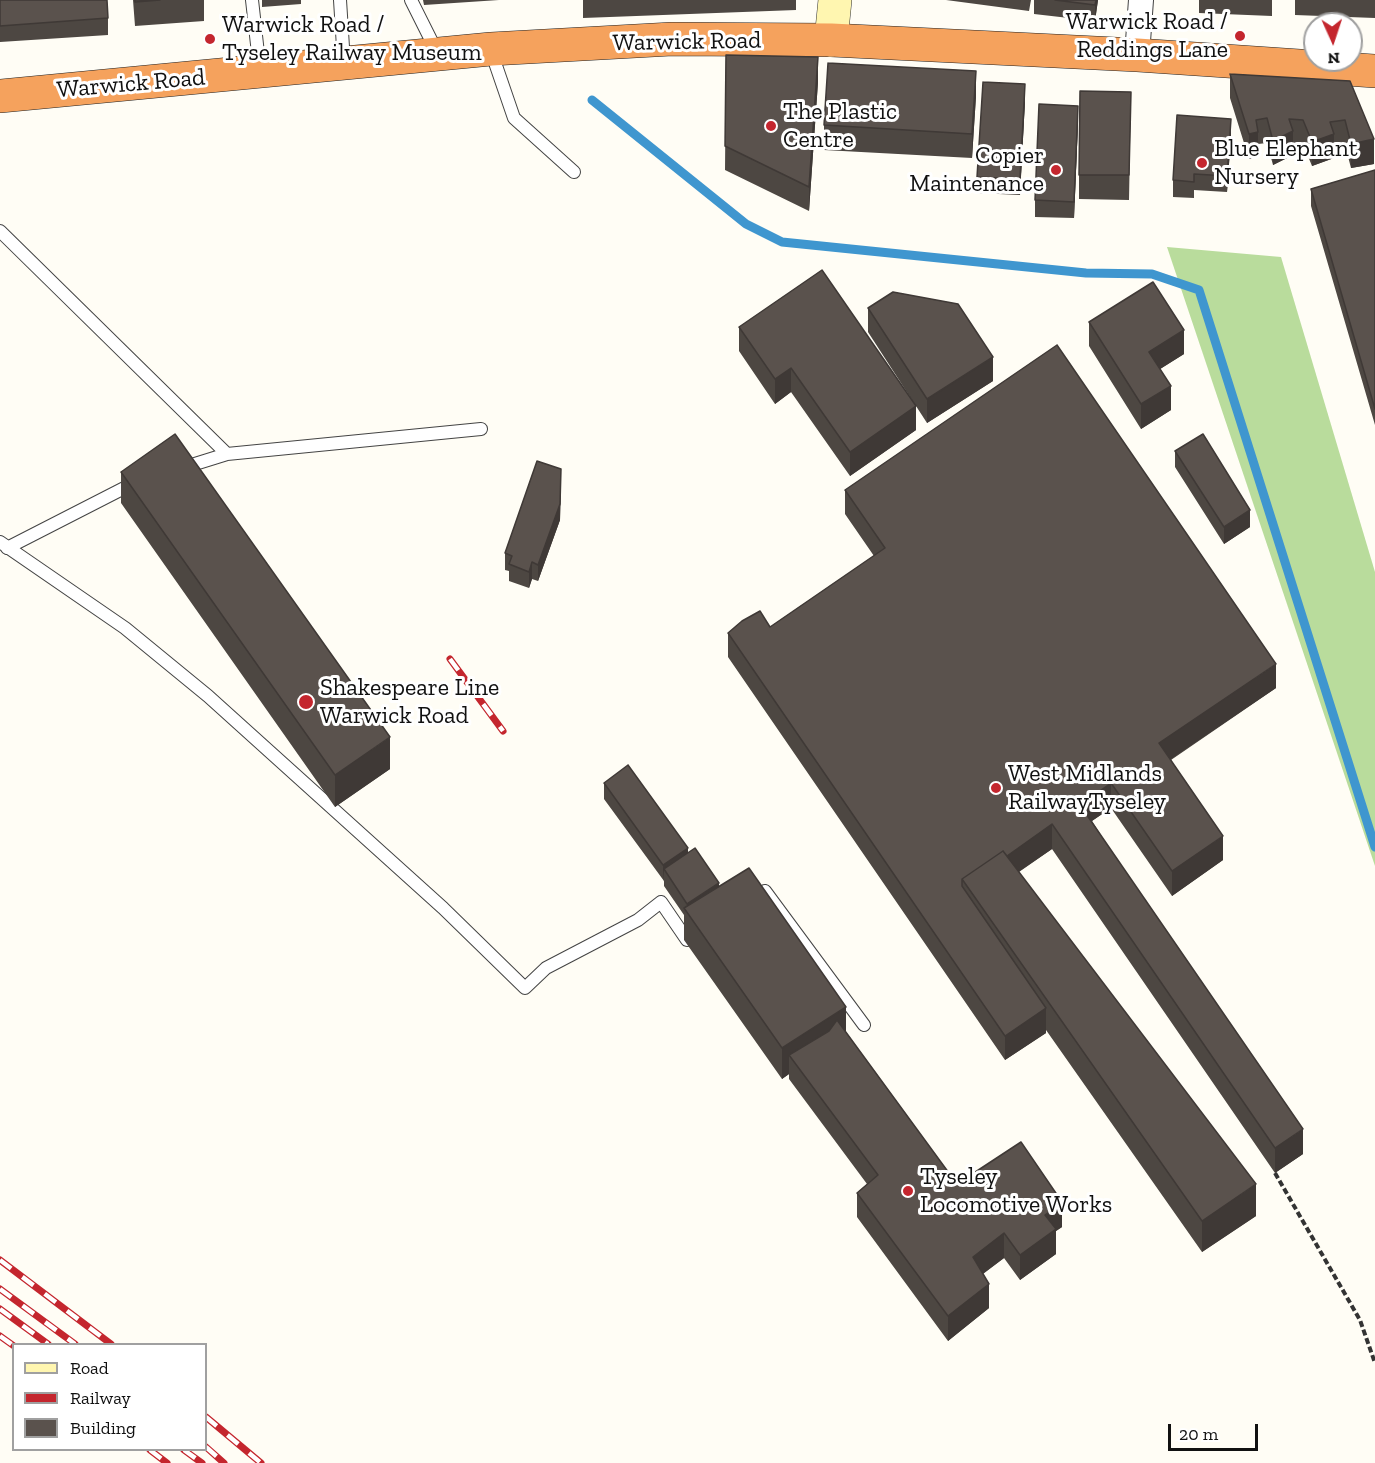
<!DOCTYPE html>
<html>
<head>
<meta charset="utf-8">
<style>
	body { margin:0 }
	#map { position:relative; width:1375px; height:1463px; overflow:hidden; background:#fffdf5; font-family:"Zilla Slab",serif }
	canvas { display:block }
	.legend { position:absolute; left:12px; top:1343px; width:195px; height:108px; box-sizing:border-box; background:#fff; border:2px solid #a0a0a0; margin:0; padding:8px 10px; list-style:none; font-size:18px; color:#111 }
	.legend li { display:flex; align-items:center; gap:12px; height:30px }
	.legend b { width:30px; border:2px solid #a0a0a0 }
	.north { position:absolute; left:1303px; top:12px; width:60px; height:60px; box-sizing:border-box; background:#fff; border:2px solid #a0a0a0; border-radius:50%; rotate:177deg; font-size:16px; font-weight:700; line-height:24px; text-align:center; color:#111 }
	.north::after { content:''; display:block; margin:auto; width:21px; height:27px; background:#c4262e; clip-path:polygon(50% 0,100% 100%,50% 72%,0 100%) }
	.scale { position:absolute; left:1168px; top:1424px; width:90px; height:27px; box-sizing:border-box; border:3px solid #111; border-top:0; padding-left:8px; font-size:18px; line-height:21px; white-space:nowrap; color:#111; -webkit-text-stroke:4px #fff; paint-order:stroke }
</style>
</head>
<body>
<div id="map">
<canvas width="1375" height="1463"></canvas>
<ul class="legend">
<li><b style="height:8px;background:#fff6b0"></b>Road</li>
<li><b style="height:8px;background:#c4262e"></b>Railway</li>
<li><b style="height:16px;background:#5a524d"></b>Building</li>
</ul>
<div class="north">N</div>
<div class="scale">20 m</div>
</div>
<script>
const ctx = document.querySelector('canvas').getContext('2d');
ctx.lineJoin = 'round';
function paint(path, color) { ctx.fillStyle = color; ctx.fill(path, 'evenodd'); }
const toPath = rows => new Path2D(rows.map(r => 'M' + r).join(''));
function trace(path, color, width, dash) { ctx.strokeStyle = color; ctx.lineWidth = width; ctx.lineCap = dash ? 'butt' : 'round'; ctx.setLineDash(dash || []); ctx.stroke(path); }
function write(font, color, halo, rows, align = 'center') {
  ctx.font = font + ' "Zilla Slab",serif'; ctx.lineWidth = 6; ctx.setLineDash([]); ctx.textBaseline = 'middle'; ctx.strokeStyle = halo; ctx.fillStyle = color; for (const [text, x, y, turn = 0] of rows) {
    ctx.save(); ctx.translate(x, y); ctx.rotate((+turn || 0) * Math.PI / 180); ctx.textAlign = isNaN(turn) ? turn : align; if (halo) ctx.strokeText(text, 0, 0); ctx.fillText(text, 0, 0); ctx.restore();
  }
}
const forest = toPath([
	[1167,247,1281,257,1375,572,1375,866]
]);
const stream = toPath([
	[592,100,746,224,782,242,1086,273,1152,274,1199,290,1375,847]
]);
const path = toPath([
	[1275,1173,1360,1320,1375,1363]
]);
const lane = toPath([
	[252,0,260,71],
	[340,0,344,63],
	[411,0,437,52],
	[491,51,514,118,574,172],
	[0,231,227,454,182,468],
	[227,454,481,429],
	[0,542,125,628,208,696,443,908,525,988,546,968,638,920,661,902,687,940,695,935],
	[7,548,134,483],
	[765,891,864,1025]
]);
const street = toPath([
	[1137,55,1141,0]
]);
const secondary = toPath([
	[831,40,835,0]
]);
const highway = toPath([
	[0,96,491,49,672,39,831,40,1137,55,1375,71]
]);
const rail = toPath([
	[450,659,503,731],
	[0,1260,111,1344],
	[0,1289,75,1344],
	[0,1309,48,1344],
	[0,1336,14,1346],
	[206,1417,261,1463],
	[206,1447,224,1463],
	[150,1450,167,1463],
	[184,1450,202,1463]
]);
const wall = toPath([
	[0,0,108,18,108,35,0,42],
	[133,0,204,0,204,21,135,26],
	[262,0,301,0,301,4,262,7],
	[423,0,499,0,424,5],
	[583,0,796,0,796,10,583,18],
	[946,0,1031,0,1029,11],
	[1034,0,1098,0,1095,21,1034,14],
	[1199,0,1272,0,1272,16,1199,13],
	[1295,0,1375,0,1375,18,1295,15],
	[726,55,818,82,809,211,725,170],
	[1230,74,1350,81,1374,164,1351,168,1345,145,1334,146,1334,158,1312,166,1303,144,1293,143,1293,155,1273,165,1267,143,1258,144,1258,156,1249,159,1230,98],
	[1131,92,1129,200,1079,199,1079,175],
	[976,96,972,158,824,150,824,125],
	[1025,101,1020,195,977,193,977,177],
	[1078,123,1074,218,1035,217,1035,200],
	[1231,136,1227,192,1194,190,1194,198,1173,197,1173,180],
	[1375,170,1375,425,1311,206,1311,189],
	[868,308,993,381,927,423,916,406,916,430,850,476,791,392,775,404,739,351,739,327,912,400,868,332],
	[1089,322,1184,354,1160,369,1171,410,1141,429,1089,346],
	[1175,451,1250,527,1224,544,1175,467],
	[121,472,390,769,335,807,121,503],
	[561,485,560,520,538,581,532,579,529,588,509,581,509,571,505,570,505,553],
	[845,490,1276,688,1171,760,1223,860,1172,896,1111,808,1092,821,1303,1154,1275,1173,1052,849,1019,872,1256,1216,1202,1252,1046,1030,1046,1033,1005,1060,728,657,728,633,770,627,874,556,845,514],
	[604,783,688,853,719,886,846,1032,957,1184,1062,1227,1056,1231,1056,1254,1020,1280,1004,1258,983,1274,989,1308,948,1341,857,1217,857,1193,867,1184,789,1079,789,1074,782,1079,684,940,684,915,664,886,664,881,604,799]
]);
const shadedWall = toPath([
	[1096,0,1098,0,1095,21,1095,5],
	[818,57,818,82,809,211,809,187],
	[976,71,976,96,972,158,972,134],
	[1025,84,1025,101,1020,195,1020,179],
	[1078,106,1078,123,1074,218,1074,202],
	[1231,119,1231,136,1227,192,1227,176],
	[1293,131,1293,155,1273,165,1273,141],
	[1258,132,1258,156,1249,159,1249,134],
	[1334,134,1334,158,1312,166,1312,142],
	[1374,139,1374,164,1351,168,1351,144],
	[1184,330,1184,354,1149,376,1149,352],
	[993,357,993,381,927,423,927,399],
	[791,368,791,392,775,404,775,379],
	[1171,386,1171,410,1141,429,1141,404],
	[916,406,916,430,850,476,850,452],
	[561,469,560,520,538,581,538,565],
	[1250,510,1250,527,1224,544,1224,527],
	[532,562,532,579,529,588,529,572],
	[1276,664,1276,688,1159,767,1159,743],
	[390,737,390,769,335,807,335,775],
	[1111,783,1111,808,1080,829,1080,805],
	[1052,824,1052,849,977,900,965,884],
	[1223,836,1223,860,1172,896,1172,871],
	[688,848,688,864,664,869,663,882,663,865],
	[719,883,719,900,687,913,687,904],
	[846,1007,846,1039,789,1055,789,1074,782,1079,782,1048],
	[1046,1008,1046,1033,1005,1060,1005,1036],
	[1303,1129,1303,1154,1275,1173,1275,1148],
	[1256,1184,1256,1216,1202,1252,1202,1221],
	[1062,1202,1062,1227,1056,1231,1056,1254,1020,1280,1020,1255,1045,1215],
	[1004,1233,1004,1258,973,1281,973,1257],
	[989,1284,989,1308,948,1341,948,1316]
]);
const building = toPath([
	[0,0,107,0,108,18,0,26,0,0],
	[135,0,160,0,135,2,135,0],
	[1055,0,1096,0,1095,5,1055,0],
	[726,55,818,57,809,187,725,146,726,55],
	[828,63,976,71,972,134,824,125,828,63],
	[1230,74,1350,81,1374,139,1351,144,1345,120,1330,122,1334,134,1312,142,1303,120,1289,119,1293,131,1273,141,1267,118,1256,120,1258,132,1249,134,1230,74],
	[983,82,1025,84,1020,179,977,177,983,82],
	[1080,91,1131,92,1129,175,1079,175,1080,91],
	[1039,104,1078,106,1074,202,1035,200,1039,104],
	[1177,115,1231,119,1227,176,1194,174,1194,182,1173,180,1177,115],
	[1375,170,1375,409,1311,189,1375,170],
	[822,270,916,406,850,452,791,368,775,379,739,327,822,270],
	[1153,282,1184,330,1149,352,1171,386,1141,404,1089,322,1153,282],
	[893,292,958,304,993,357,927,399,868,308,893,292],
	[1057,345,1276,664,1159,743,1223,836,1172,871,1111,783,1080,805,1303,1129,1275,1148,1052,824,1007,856,1003,851,962,879,962,886,1046,1008,1005,1036,728,633,742,621,760,611,770,627,885,548,845,490,1057,345],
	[175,434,390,737,335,775,121,472,175,434],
	[1203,434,1250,510,1224,527,1175,451,1203,434],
	[537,461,561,469,560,504,538,565,532,562,529,572,509,564,512,556,505,553,537,461],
	[628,765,688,848,663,865,604,783,628,765],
	[695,848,719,883,687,904,664,869,695,848],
	[1003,851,1256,1184,1202,1221,962,879,1003,851],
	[749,868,846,1007,782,1048,684,908,749,868],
	[837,1020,957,1184,1021,1142,1062,1202,1045,1215,1056,1229,1020,1255,1004,1233,973,1257,989,1284,948,1316,857,1193,878,1175,789,1055,829,1031,837,1020]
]);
const markers = [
	[1240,36,6,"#c4262e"],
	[210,39,6,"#c4262e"],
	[771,126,6,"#c4262e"],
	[1202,163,6,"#c4262e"],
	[1056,170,6,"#c4262e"],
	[306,702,8,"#c4262e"],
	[996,788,6,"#c4262e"],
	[908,1191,6,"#c4262e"]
];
const poiNames = [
	["Warwick Road /",1228,22,"right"],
	["Reddings Lane",1228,50,"right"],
	["Warwick Road /",222,25],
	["Tyseley Railway Museum",222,53],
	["The Plastic",783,112],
	["Centre",783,140],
	["Blue Elephant",1214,149],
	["Nursery",1214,177],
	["Copier",1044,156,"right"],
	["Maintenance",1044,184,"right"],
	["Shakespeare Line",320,688],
	["Warwick Road",320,716],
	["West Midlands",1008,774],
	["RailwayTyseley",1008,802],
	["Tyseley",920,1177],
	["Locomotive Works",920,1205]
];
const streetNames = [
	["Warwick Road",687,42,-1],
	["Warwick Road",131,84,-5]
];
paint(forest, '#b9dc9c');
trace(stream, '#3f96cf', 9);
trace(lane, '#444', 14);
trace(street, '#444', 26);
trace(secondary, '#333', 34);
trace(highway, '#222', 34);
trace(path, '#333', 4, [6, 3]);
trace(lane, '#fff', 12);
trace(street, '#fff', 24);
trace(secondary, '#fff6b0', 33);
trace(highway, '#f5a25d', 33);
trace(rail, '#c4262e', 7);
trace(rail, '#fff', 4.5, [14]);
paint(wall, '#4d4742');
paint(shadedWall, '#3f3936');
paint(building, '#5a524d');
trace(building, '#3f3936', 1.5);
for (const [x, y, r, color] of markers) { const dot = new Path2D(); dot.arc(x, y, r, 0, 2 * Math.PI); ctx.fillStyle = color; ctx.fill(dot); trace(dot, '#fff', 2); }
write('24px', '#111', '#fff', poiNames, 'left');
write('24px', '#111', '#fff', streetNames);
</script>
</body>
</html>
